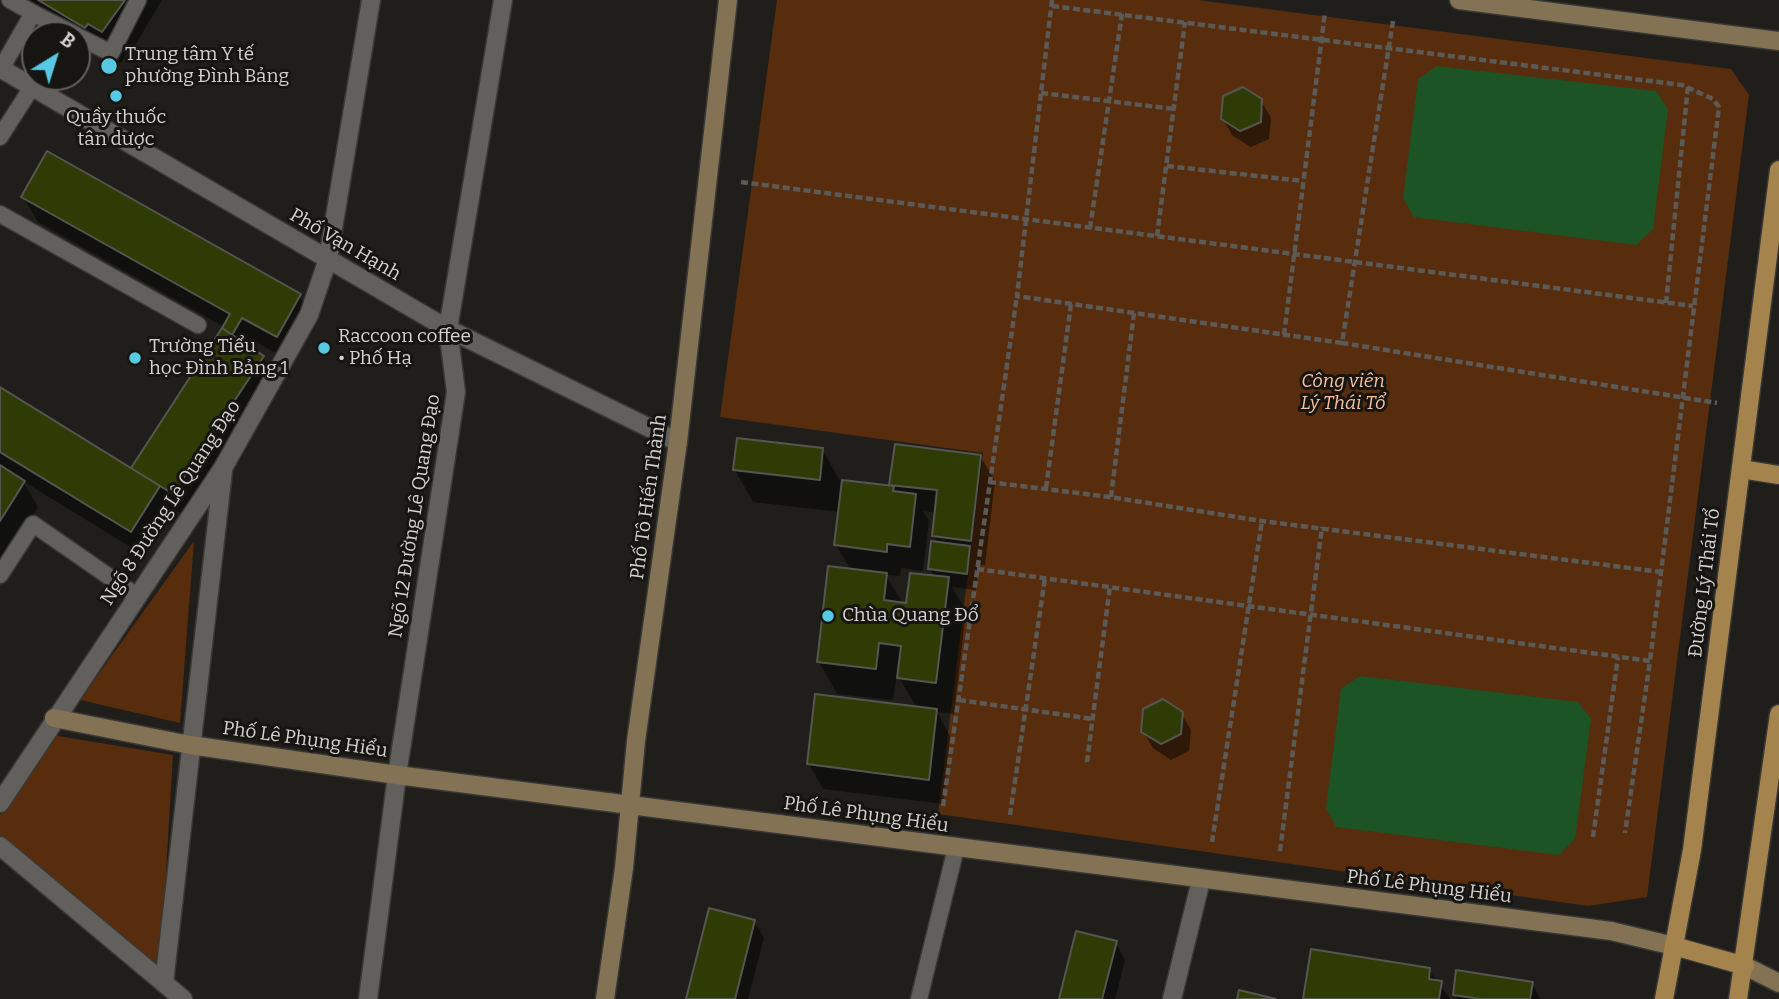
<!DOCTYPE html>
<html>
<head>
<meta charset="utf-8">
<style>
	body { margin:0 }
	#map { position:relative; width:1779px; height:999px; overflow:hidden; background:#1f1e1b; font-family:Bitter,serif }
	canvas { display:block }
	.north { position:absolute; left:21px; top:21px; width:70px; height:70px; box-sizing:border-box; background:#161512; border:2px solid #61605e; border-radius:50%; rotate:38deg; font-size:19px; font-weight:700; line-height:28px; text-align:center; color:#d2d1cf }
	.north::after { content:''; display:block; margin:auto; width:24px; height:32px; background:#58c9e3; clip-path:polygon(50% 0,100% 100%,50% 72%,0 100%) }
</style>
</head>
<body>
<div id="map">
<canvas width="1779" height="999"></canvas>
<div class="north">B</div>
</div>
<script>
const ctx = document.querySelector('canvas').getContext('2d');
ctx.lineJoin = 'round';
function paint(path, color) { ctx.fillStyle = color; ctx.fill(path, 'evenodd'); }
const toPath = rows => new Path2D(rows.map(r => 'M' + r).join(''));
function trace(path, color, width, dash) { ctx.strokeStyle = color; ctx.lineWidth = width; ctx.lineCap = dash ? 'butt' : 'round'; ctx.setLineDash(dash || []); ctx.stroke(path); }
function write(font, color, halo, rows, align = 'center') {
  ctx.font = font + ' Bitter,serif'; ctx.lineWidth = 6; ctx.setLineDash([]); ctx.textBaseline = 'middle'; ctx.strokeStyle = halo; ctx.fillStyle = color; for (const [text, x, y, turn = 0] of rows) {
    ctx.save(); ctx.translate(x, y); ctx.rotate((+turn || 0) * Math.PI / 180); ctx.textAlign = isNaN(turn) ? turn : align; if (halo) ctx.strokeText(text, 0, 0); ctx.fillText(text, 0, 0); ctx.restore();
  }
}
const green = toPath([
	[777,0,1198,0,1731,69,1749,95,1647,897,1588,906,938,814,983,453,720,417],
	[194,541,180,723,80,700],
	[52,735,173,755,160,971,0,838,0,815]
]);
const water = toPath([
	[1437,66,1656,91,1668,109,1653,229,1636,245,1414,217,1403,198,1418,79],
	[1360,676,1578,702,1591,719,1575,839,1559,855,1336,827,1326,808,1341,689]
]);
const shadow = toPath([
	[4,0,162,0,131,52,128,51,121,63,107,55,104,59],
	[1261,101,1271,118,1269,139,1251,147,1233,136,1223,119],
	[23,197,299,295,314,320,291,361,256,342,251,350,263,357,277,382,188,518,174,509,145,556,23,481,38,507,0,568,0,389,131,470,224,327,38,222],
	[896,446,980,456,995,481,985,565,979,565,976,590,952,587,966,611,954,714,937,712,950,736,943,804,823,789,809,764,917,708,897,674,893,700,837,694,819,662,851,570,836,545,840,512,753,502,735,470,822,449,843,486,891,488],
	[923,511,937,513,934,536,938,543,930,569,935,577,907,605,903,604,886,575,900,576,901,568,923,571,929,521],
	[1181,713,1191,730,1189,751,1171,760,1153,748,1143,731],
	[754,921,764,938,748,999,688,999],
	[1116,943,1125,960,1115,999,1061,999],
	[1429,970,1450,999,1304,999],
	[1532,984,1541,999,1457,999,1455,994]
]);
const building = toPath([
	[38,0,125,0,102,32,88,24,85,28,38,0],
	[1243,87,1262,99,1261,122,1240,131,1221,119,1223,96,1243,87],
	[47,151,301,294,277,337,242,318,232,335,222,328,230,314,21,197,47,151],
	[222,328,264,356,173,494,131,468,222,328],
	[0,387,160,486,131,532,0,452,0,387],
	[737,438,823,448,820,480,733,470,737,438],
	[895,444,981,455,971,541,932,536,937,490,889,485,895,444],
	[0,465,25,481,0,521,0,465],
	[842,480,894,486,893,491,916,494,910,547,887,544,887,552,834,545,842,480],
	[931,541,970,546,967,574,928,569,931,541],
	[828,566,887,573,884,600,906,603,910,573,949,577,936,683,897,678,901,646,879,643,876,669,817,662,828,566],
	[815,694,937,709,929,780,807,764,815,694],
	[1163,699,1183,712,1181,734,1161,744,1141,732,1143,709,1163,699],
	[709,908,755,920,735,999,686,999,709,908],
	[1076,931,1117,941,1102,999,1059,999,1076,931],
	[1311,949,1430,968,1429,979,1442,981,1439,999,1303,999,1311,949],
	[1456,970,1533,982,1530,999,1481,999,1453,995,1456,970],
	[1239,990,1276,999,1237,999,1239,990]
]);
const path = toPath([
	[1052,0,1017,296,1342,343],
	[1052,6,1682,85,1713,99,1719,107,1650,661],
	[1393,21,1342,343,1717,403],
	[1041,93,1174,109],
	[1167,166,1303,181],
	[741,182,1693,306],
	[1090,228,1122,14],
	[1157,236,1185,22],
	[1666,303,1688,86],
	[1284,335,1325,12],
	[989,482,1110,497,1262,521,1661,572],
	[1046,488,1071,304],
	[1111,497,1134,313],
	[977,569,1650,661,1625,833],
	[959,700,1093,719],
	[1087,762,1110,586],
	[943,806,1017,296],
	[1010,815,1045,578],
	[1593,837,1618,657],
	[1212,842,1262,521],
	[1280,851,1322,527]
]);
const lane = toPath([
	[33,13,76,35],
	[77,36,111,53,138,0],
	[1,69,33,13,10,0],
	[0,137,32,87],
	[0,214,198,325],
	[0,575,33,524,137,596],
	[919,999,956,848]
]);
const street = toPath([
	[0,68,448,329,678,442],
	[0,803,223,468,309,315,328,259,371,0],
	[0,846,183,999],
	[164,983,223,471],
	[368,999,397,775,456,392,448,329,503,0],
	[1172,999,1201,880]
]);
const secondary = toPath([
	[1459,0,1779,41],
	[54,718,190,745,397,775,1611,931,1674,946],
	[1745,966,1779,983],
	[605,999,624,868,636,741,678,442,728,0]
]);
const primary = toPath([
	[1741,469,1779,475],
	[1674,946,1745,966],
	[1664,999,1692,850,1779,170],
	[1738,999,1779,714]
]);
const markers = [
	[109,66,9,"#58c9e3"],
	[116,96,7,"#58c9e3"],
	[324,348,7,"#58c9e3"],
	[135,358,7,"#58c9e3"],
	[828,616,7,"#58c9e3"]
];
const poiNames = [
	["Trung tâm Y tế",125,55],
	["phường Đình Bảng",125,77],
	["Quầy thuốc",116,118,"center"],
	["tân dược",116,140,"center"],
	["Raccoon coffee",338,337],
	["• Phố Hạ",338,359],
	["Trường Tiểu",149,347],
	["học Đình Bảng 1",149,369],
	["Chùa Quang Đổ",842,616]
];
const streetNames = [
	["Phố Vạn Hạnh",345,245,30],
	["Phố Tô Hiến Thành",649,497,-82],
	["Ngõ 8 Đường Lê Quang Đạo",171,503,-57],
	["Ngõ 12 Đường Lê Quang Đạo",415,516,-81],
	["Đường Lý Thái Tổ",1705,583,-83],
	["Phố Lê Phụng Hiểu",305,740,8],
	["Phố Lê Phụng Hiểu",866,815,8],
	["Phố Lê Phụng Hiểu",1429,887,7]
];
const parkNames = [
	["Công viên",1343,382],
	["Lý Thái Tổ",1343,404]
];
paint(green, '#572d0e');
paint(water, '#1d5425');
paint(shadow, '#0007');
paint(building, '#2e3b05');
trace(building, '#555652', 2);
trace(lane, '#393836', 19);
trace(street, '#393836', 21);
trace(secondary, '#393836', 21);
trace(primary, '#393836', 21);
trace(path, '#5b5a57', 4.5, [7, 3.5]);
trace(lane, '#61605c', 16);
trace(street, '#61605c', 18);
trace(secondary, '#837254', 18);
trace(primary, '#a5834c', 18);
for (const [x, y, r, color] of markers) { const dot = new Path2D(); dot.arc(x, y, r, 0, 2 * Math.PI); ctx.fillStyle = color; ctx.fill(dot); trace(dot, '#161512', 2.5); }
write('19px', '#d2d1cf', '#161512', poiNames, 'left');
write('19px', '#d2d1cf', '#161512', streetNames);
write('italic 19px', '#f5c09f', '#161512', parkNames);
</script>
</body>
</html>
